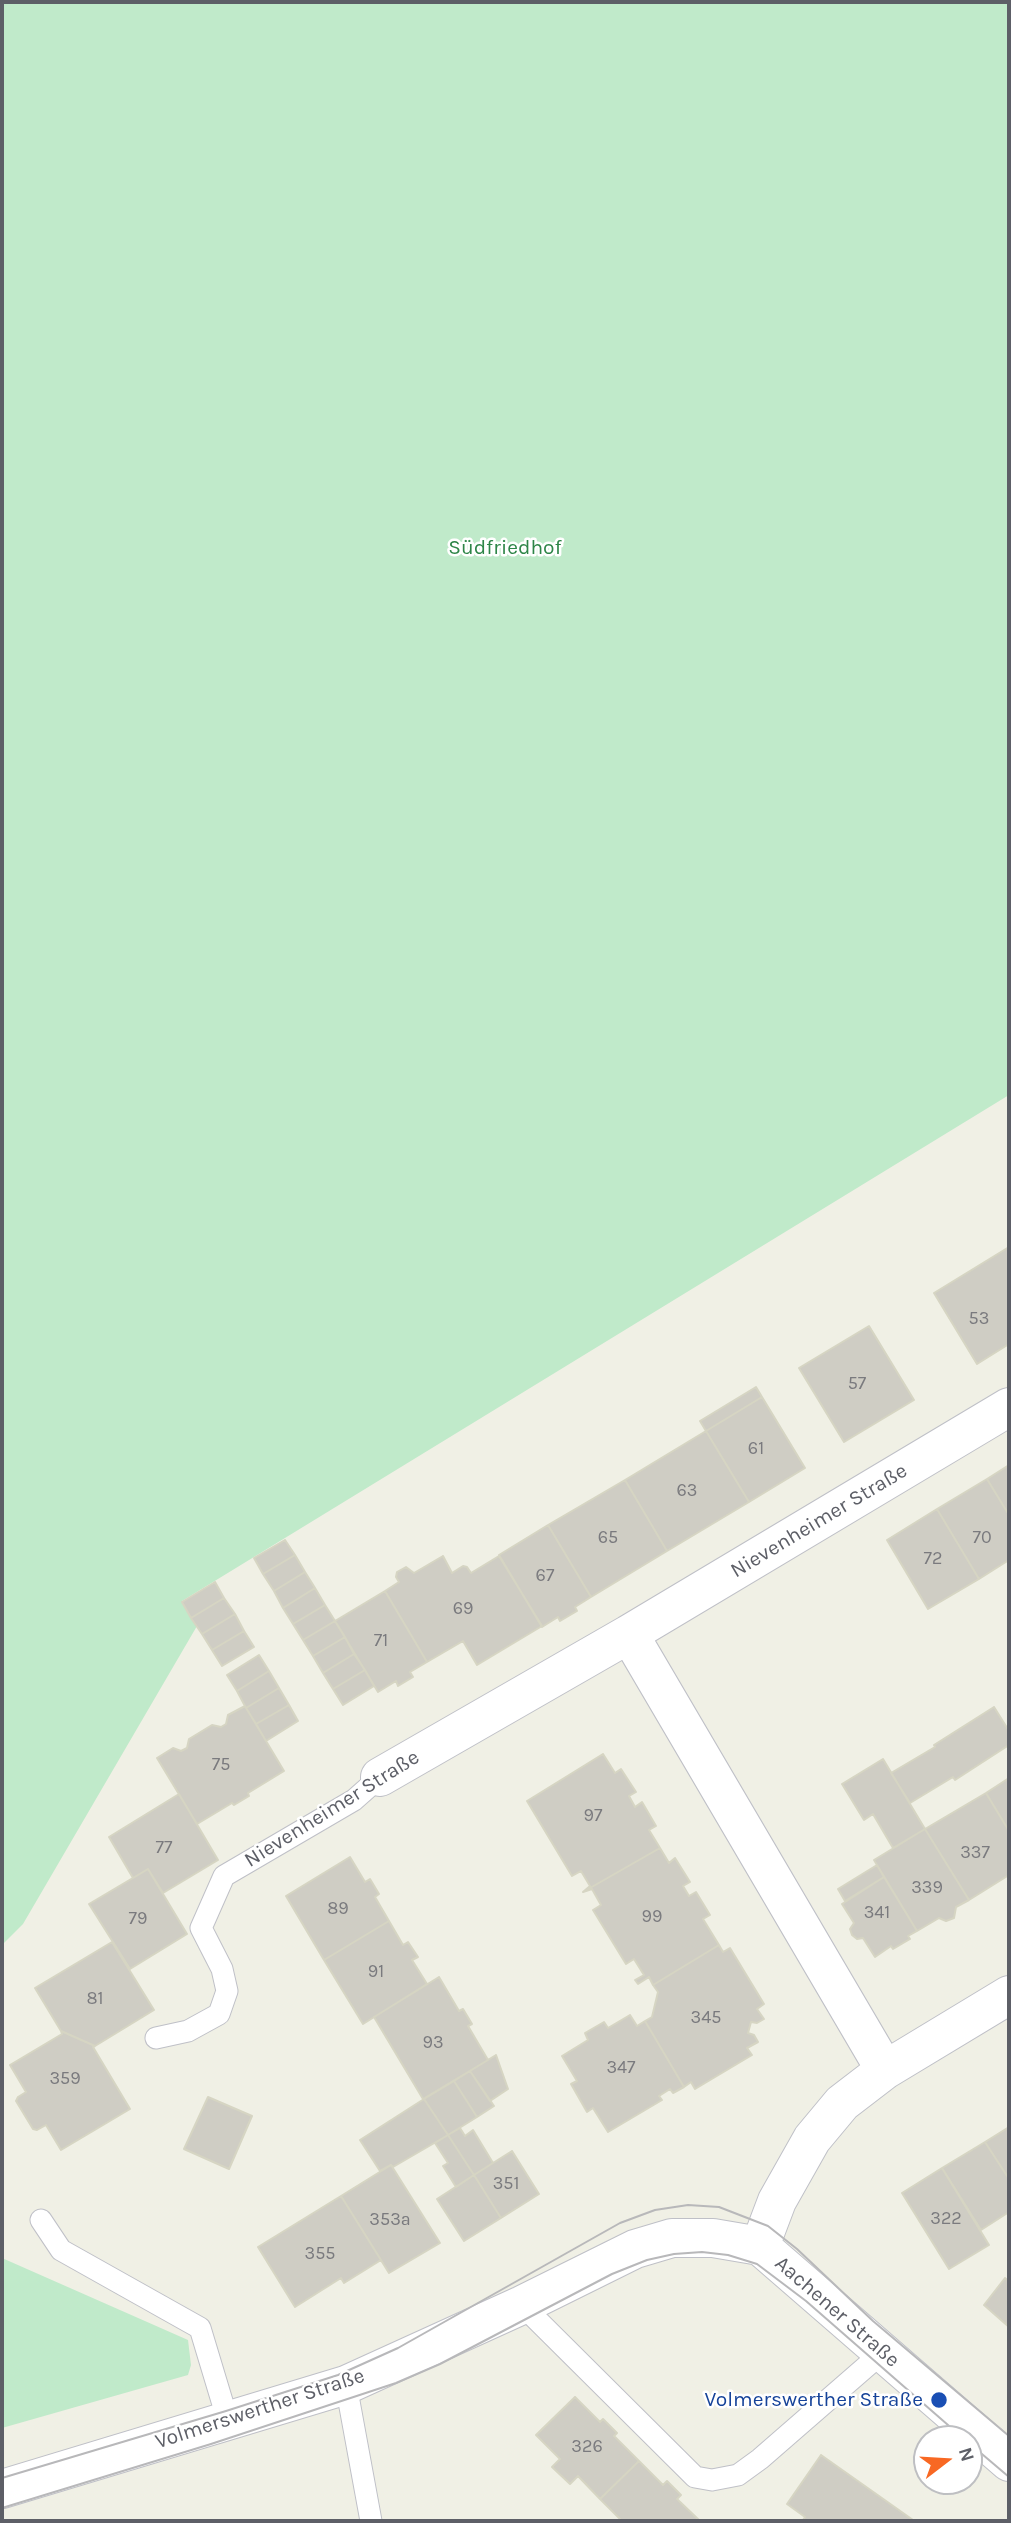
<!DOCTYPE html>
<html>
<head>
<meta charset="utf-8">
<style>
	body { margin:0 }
	#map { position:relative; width:1011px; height:2523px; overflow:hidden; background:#f0f0e5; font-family:Karla,sans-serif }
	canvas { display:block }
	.frame { position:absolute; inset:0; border:4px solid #5d5f67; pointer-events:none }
	.north { position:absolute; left:913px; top:2425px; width:70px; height:70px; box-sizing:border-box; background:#fff; border:2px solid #bebfc2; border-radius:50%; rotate:73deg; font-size:19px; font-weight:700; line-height:28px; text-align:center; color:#5d5f67 }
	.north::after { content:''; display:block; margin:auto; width:24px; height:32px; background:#f86823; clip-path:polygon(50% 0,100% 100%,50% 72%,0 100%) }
</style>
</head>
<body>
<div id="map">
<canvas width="1011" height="2523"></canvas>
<div class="frame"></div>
<div class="north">N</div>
</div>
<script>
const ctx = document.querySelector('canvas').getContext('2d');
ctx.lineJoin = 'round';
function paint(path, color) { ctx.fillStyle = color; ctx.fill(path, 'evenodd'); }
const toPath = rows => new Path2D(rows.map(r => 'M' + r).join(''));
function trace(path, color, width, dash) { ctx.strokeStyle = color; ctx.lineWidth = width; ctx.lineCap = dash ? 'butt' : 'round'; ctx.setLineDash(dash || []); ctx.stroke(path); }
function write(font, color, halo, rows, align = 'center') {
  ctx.font = font + ' Karla,sans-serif'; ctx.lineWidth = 5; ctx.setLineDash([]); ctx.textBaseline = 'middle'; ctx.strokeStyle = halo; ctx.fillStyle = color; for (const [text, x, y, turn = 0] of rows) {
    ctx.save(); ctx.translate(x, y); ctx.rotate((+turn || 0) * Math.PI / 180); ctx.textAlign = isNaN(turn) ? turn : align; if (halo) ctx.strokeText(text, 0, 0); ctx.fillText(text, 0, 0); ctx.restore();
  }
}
const green = toPath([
	[2,2,1009,2,1009,1095,182,1601,197,1626,23,1924,2,1945],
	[2,2258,188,2340,191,2365,188,2375,2,2428]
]);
const building = toPath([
	[1009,1247,1009,1344,977,1364,934,1293,1009,1247],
	[869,1326,914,1400,844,1442,799,1368,869,1326],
	[756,1387,762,1397,706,1431,700,1421,756,1387],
	[762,1397,805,1468,749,1502,706,1431,762,1397],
	[706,1431,749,1502,667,1551,625,1480,706,1431],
	[1009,1465,1009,1515,987,1479,1009,1465],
	[987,1479,1009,1515,1009,1560,979,1579,937,1509,987,1479],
	[625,1480,667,1551,591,1597,548,1525,625,1480],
	[937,1509,979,1579,928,1609,887,1540,937,1509],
	[548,1525,591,1597,575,1607,577,1611,560,1621,558,1617,542,1627,499,1555,548,1525],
	[285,1540,295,1555,263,1574,254,1558,285,1540],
	[295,1555,305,1572,274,1591,263,1574,295,1555],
	[443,1556,452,1573,463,1566,467,1567,471,1573,499,1556,542,1626,477,1665,463,1641,427,1662,385,1591,399,1582,396,1577,397,1572,406,1567,414,1573,443,1556],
	[305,1572,315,1588,283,1608,274,1591,305,1572],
	[215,1582,224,1598,191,1618,182,1602,215,1582],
	[315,1588,325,1605,293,1624,283,1608,315,1588],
	[385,1591,427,1662,410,1672,413,1677,398,1686,396,1681,378,1692,335,1621,385,1591],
	[224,1598,235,1614,202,1634,191,1618,224,1598],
	[325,1605,335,1621,303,1640,293,1624,325,1605],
	[235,1614,244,1631,212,1650,202,1634,235,1614],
	[335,1621,345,1637,313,1656,303,1640,335,1621],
	[244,1631,254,1647,222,1666,212,1650,244,1631],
	[345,1637,354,1654,323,1673,313,1656,345,1637],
	[354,1654,365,1670,333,1689,323,1673,354,1654],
	[259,1655,269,1671,237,1691,227,1675,259,1655],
	[365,1670,374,1686,343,1705,333,1689,365,1670],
	[269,1671,279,1688,246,1708,237,1691,269,1671],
	[279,1688,289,1705,256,1724,246,1708,279,1688],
	[289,1705,298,1721,266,1741,256,1724,289,1705],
	[245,1706,284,1771,248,1793,249,1796,234,1805,232,1803,197,1824,157,1758,173,1748,181,1751,187,1748,189,1739,212,1725,221,1727,226,1724,228,1715,245,1706],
	[994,1707,1009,1731,1009,1745,955,1780,953,1777,910,1803,891,1773,935,1747,934,1745,994,1707],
	[603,1754,615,1773,621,1769,636,1792,629,1796,635,1807,642,1802,656,1826,649,1830,660,1848,583,1892,590,1886,581,1871,572,1876,527,1801,603,1754],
	[883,1759,925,1829,893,1848,873,1814,864,1820,842,1784,883,1759],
	[1009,1778,1009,1831,986,1793,1009,1778],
	[986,1793,1009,1831,1009,1875,969,1900,925,1829,986,1793],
	[179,1794,218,1860,163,1893,148,1869,133,1878,109,1837,179,1794],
	[925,1829,969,1900,956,1907,954,1918,946,1921,939,1918,917,1931,874,1860,925,1829],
	[660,1848,669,1863,675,1858,690,1882,683,1886,689,1896,696,1892,710,1915,703,1919,719,1945,653,1985,649,1977,638,1984,635,1980,644,1975,634,1959,626,1964,593,1910,601,1905,592,1889,583,1892,660,1848],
	[350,1857,365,1882,370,1879,379,1894,375,1897,389,1921,324,1960,286,1896,350,1857],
	[877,1865,884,1877,845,1901,838,1889,877,1865],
	[148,1869,187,1934,130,1969,89,1904,148,1869],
	[884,1877,917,1931,908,1936,910,1939,893,1949,891,1946,875,1957,863,1938,857,1939,852,1935,850,1929,854,1923,842,1904,884,1877],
	[389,1921,403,1945,408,1942,418,1957,412,1960,427,1984,363,2024,324,1960,389,1921],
	[112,1942,154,2010,95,2046,61,2031,35,1988,112,1942],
	[719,1945,723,1952,730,1948,764,2004,757,2009,764,2019,757,2023,751,2022,748,2033,754,2035,758,2042,747,2048,752,2055,695,2089,691,2082,684,2087,645,2021,652,2017,658,1992,653,1985,719,1945],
	[439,1977,459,2011,463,2009,472,2024,468,2026,488,2060,423,2099,374,2017,439,1977],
	[630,2015,637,2026,645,2021,684,2087,673,2093,670,2089,659,2096,662,2100,608,2132,593,2108,587,2112,571,2084,577,2081,562,2056,588,2040,585,2033,604,2022,608,2028,630,2015],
	[61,2031,95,2046,93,2047,130,2109,61,2150,46,2125,37,2130,33,2129,16,2101,18,2097,26,2092,10,2065,62,2034,61,2031],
	[496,2055,508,2089,490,2101,470,2071,496,2055],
	[470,2071,494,2106,477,2117,454,2081,470,2071],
	[454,2081,477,2117,448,2135,424,2099,454,2081],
	[208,2097,252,2116,229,2169,184,2149,208,2097],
	[424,2099,448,2135,393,2167,391,2165,380,2171,360,2140,424,2099],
	[1009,2127,1009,2179,985,2142,1009,2127],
	[460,2128,465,2136,473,2130,493,2163,474,2175,448,2135,460,2128],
	[448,2135,474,2175,456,2187,443,2166,448,2163,435,2143,448,2135],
	[985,2142,1009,2179,1009,2212,981,2230,942,2168,985,2142],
	[512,2151,539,2194,501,2218,474,2175,512,2151],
	[391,2165,440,2243,389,2273,341,2196,391,2165],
	[942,2168,989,2245,949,2269,902,2193,942,2168],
	[474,2175,501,2218,464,2241,437,2199,474,2175],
	[341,2196,381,2260,344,2283,341,2278,295,2307,258,2247,341,2196],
	[1005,2278,1009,2281,1009,2327,984,2305,1005,2278],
	[575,2397,600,2422,603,2419,617,2433,614,2436,639,2461,600,2499,578,2476,570,2484,552,2467,560,2459,536,2435,575,2397],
	[821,2455,913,2520,912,2521,803,2520,805,2517,787,2504,821,2455],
	[639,2461,663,2485,667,2481,681,2495,677,2499,700,2521,622,2521,600,2499,639,2461]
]);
const service = toPath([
	[156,2038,188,2031,219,2014,227,1991,222,1969,201,1928,224,1876,354,1800,380,1777],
	[41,2220,61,2250,200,2328,228,2421],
	[522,2305,695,2477,712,2480,738,2475,760,2459,883,2352],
	[346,2385,371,2521]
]);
const minor = toPath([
	[629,1634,1009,1407],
	[380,1777,629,1634,885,2070],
	[760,2246,777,2201,812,2139,842,2103,885,2070,1009,1995],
	[760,2246,1009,2462],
	[2,2489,346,2385,522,2305,635,2249,672,2238,713,2238,760,2246]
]);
const tram = toPath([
	[969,2443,1009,2477],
	[2,2478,226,2411,338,2375,398,2348,620,2223,655,2210,688,2205,719,2207,768,2226,797,2249,873,2321,1009,2436],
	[2,2508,211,2444,396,2383,440,2364,612,2274,647,2260,674,2254,702,2252,728,2255,757,2264,806,2301,964,2439]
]);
const markers = [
	[939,2400,9,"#1a4fb4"]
];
const numberNames = [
	["53",979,1319],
	["57",857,1384],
	["61",756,1449],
	["63",687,1491],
	["65",608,1538],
	["70",982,1538],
	["72",933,1559],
	["67",545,1576],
	["69",463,1609],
	["71",381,1641],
	["75",221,1765],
	["97",593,1816],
	["77",164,1848],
	["337",975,1853],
	["339",927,1888],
	["89",338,1909],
	["341",877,1913],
	["99",652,1917],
	["79",138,1919],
	["91",376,1972],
	["81",95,1999],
	["345",706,2018],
	["93",433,2043],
	["347",621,2068],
	["359",65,2079],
	["351",506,2184],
	["322",946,2219],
	["353a",390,2220],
	["355",320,2254],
	["326",587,2447]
];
const parkNames = [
	["Südfriedhof",505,548]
];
const streetNames = [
	["Nievenheimer Straße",819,1521,-31],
	["Nievenheimer Straße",332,1809,-32],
	["Aachener Straße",837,2312,41],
	["Volmerswerther Straße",260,2409,-18]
];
const transitNames = [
	["Volmerswerther Straße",923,2400]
];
paint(green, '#c0eaca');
paint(building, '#cfcdc4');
trace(building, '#d6d5c3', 2);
trace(service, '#bfc0c7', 23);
trace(minor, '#bfc0c7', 40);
trace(service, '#fff', 21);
trace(minor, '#fff', 38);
trace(tram, '#b8b8ba', 2);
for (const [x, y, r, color] of markers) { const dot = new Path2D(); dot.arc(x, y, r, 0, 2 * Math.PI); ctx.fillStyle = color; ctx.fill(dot); trace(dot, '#fff', 2.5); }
write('18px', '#7a7a7e', null, numberNames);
write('21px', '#2d8547', '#fff', parkNames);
write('21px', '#5d5f67', '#fff', streetNames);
write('21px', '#164399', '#fff', transitNames, 'right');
</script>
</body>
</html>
